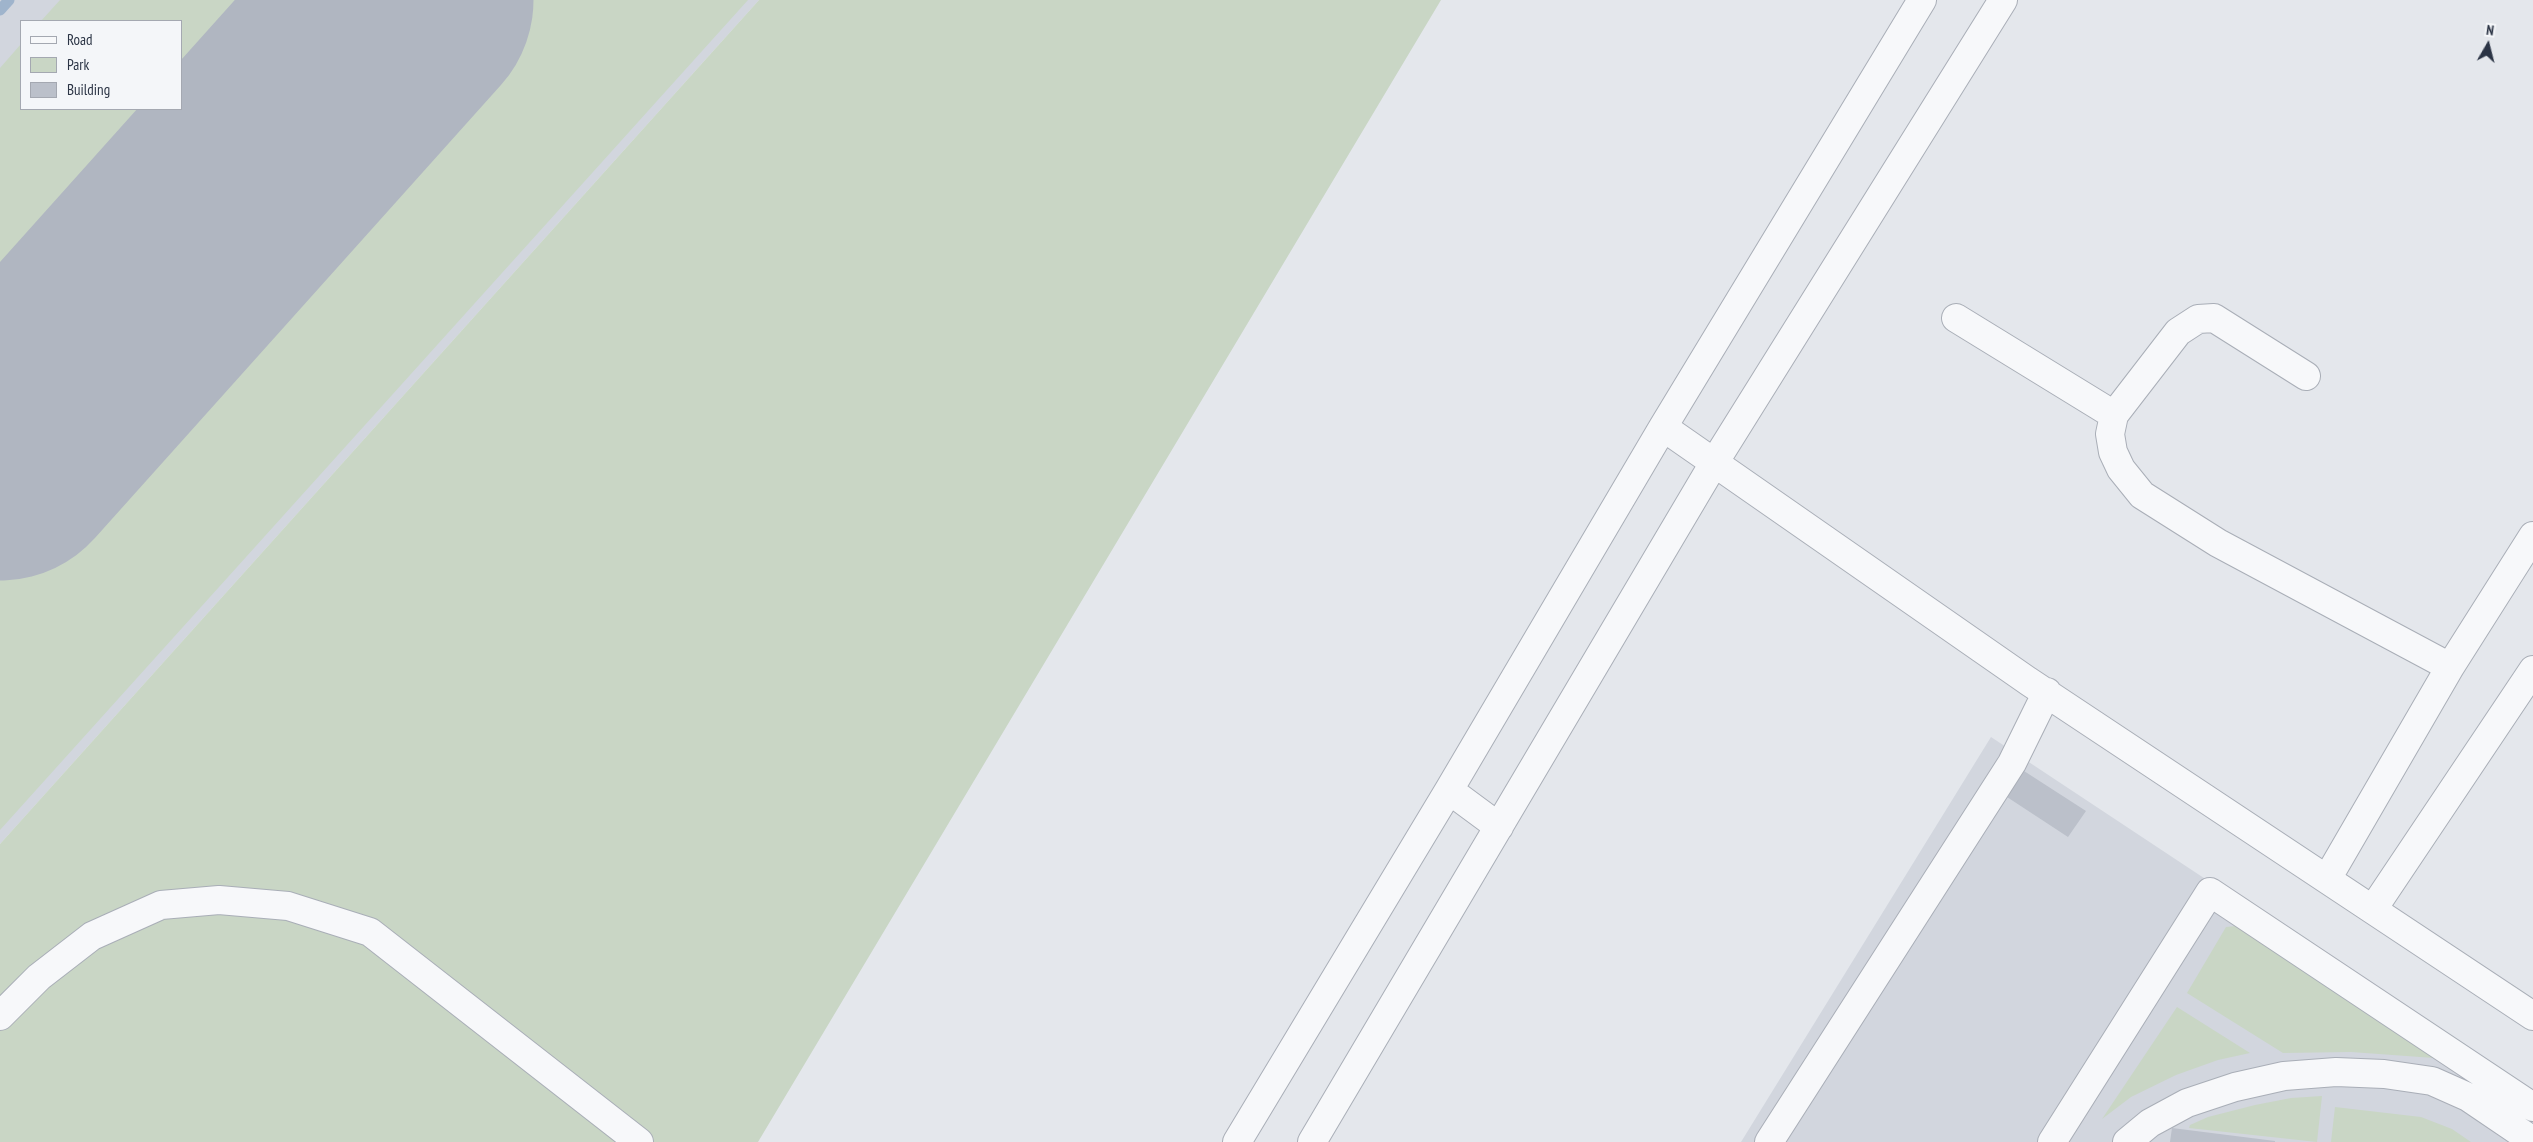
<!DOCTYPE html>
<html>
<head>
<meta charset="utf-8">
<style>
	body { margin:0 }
	#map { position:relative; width:2533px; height:1142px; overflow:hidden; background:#e4e7ec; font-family:"PT Sans Narrow",sans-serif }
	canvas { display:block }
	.legend { position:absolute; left:20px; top:20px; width:162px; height:90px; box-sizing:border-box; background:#f4f6f9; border:1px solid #a4a8b1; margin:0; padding:6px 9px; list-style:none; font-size:15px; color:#2b3445 }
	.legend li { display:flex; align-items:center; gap:10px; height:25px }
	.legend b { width:25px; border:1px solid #a4a8b1 }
	.north { position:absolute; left:2463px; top:20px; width:50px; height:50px; -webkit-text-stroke:4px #f4f6f9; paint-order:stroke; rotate:8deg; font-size:14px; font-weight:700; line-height:20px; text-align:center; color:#2b3445 }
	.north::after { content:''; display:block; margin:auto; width:18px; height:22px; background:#2b3445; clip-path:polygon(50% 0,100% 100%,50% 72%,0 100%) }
</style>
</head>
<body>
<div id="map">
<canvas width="2533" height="1142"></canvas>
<ul class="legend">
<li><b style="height:6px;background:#f7f8fa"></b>Road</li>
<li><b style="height:14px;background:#c9d6c5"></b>Park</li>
<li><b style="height:14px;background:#bbc0ca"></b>Building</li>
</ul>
<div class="north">N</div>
</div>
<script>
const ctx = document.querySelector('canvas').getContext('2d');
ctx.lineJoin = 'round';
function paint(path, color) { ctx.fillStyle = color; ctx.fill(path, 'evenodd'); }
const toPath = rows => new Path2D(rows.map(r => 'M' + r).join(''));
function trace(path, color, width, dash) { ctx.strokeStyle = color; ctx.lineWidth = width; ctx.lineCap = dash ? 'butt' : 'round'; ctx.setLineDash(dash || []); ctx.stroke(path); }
const built = toPath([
	[0,0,759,0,0,844],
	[21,21,181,21,181,109,21,109],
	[1991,737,2533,1096,2533,1142,1741,1142]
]);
const green = toPath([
	[60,0,305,0,0,340,0,68,21,44,21,109,181,109,181,21,41,21],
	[507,0,748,0,0,830,0,566],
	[759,0,1441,0,758,1142,0,1142,0,844],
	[2236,926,2434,1058,2351,1052,2283,1053,2187,993,2226,927],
	[2177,1007,2250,1053,2218,1060,2176,1075,2131,1097,2102,1119],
	[2322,1096,2317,1142,2189,1128,2190,1125,2208,1117,2255,1105,2291,1098],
	[2335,1107,2421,1117,2452,1129,2471,1142,2331,1142]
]);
const stream = toPath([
	[0,10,9,0]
]);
const runway = toPath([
	[0,453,406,0]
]);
const building = toPath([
	[2024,771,2086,811,2068,837,2007,797],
	[2172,1128,2275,1141,2275,1142,2170,1142]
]);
const minor = toPath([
	[1956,318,2114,415],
	[2306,376,2214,318,2198,319,2178,332,2114,415,2110,434,2113,452,2121,469,2142,495,2218,543,2450,667],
	[1663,427,2028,681,2533,1016],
	[1449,790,1499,827],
	[2327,879,2450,667,2533,536],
	[2373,909,2533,670],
	[0,1016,39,977,92,936,161,905,219,900,288,906,370,932,639,1142],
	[1237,1142,1449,790,1663,427,1922,0],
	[1312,1142,1714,463,2003,0],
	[1769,1142,2012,763,2047,692],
	[2052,1142,2210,892,2533,1107],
	[2127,1142,2150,1123,2187,1103,2235,1087,2284,1076,2336,1072,2384,1074,2432,1081,2468,1097,2533,1141]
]);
paint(built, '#d2d6de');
paint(green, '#c9d6c5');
trace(stream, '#9fb4cc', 11);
trace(runway, '#b0b6c1', 255);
paint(building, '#bbc0ca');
trace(minor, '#a9aeb7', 30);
trace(minor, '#f7f8fa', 28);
</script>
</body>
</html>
